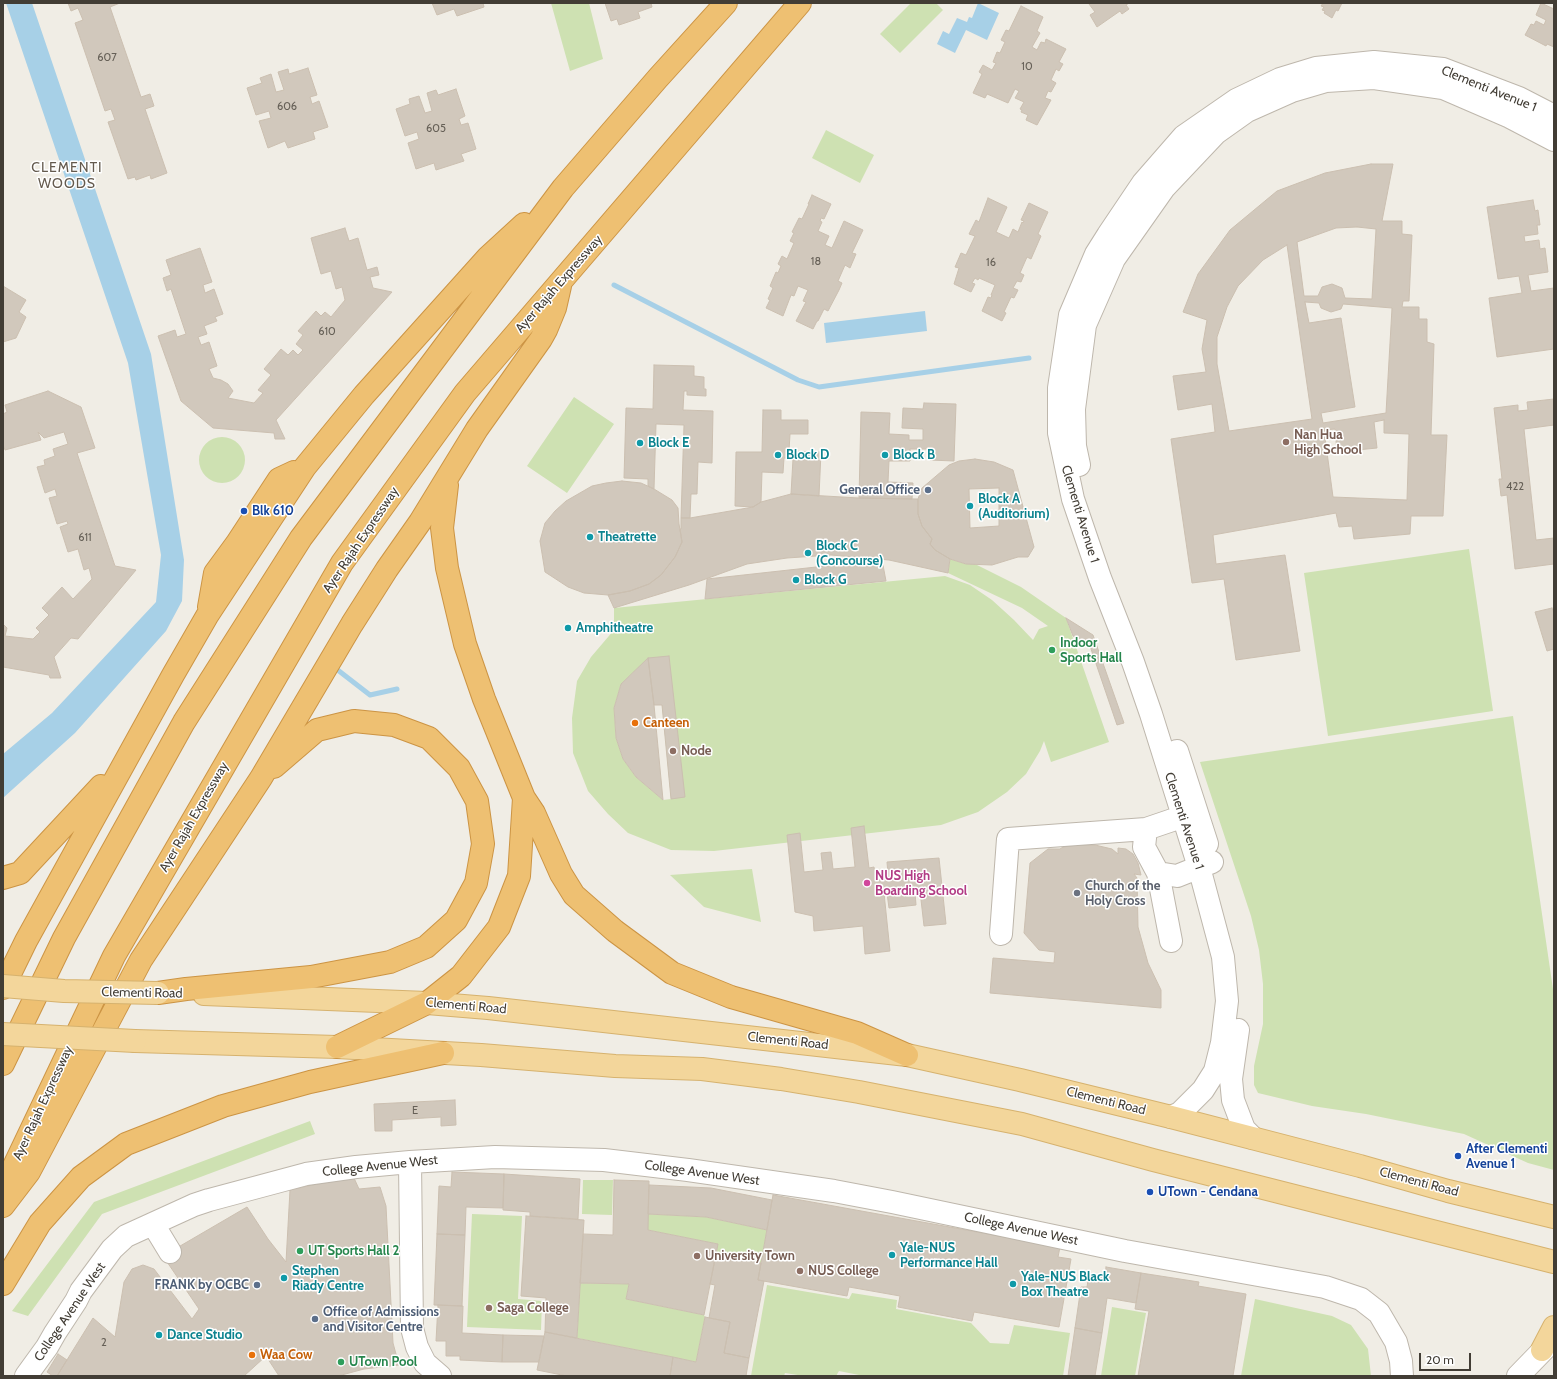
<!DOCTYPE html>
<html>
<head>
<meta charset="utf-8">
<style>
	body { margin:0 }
	#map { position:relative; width:1557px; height:1379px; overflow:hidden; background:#f0ede5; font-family:Cabin,sans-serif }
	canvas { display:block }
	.frame { position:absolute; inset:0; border:4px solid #423d35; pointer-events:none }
	.scale { position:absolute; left:1419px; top:1353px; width:52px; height:18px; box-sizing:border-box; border:2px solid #423d35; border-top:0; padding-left:5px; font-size:12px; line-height:14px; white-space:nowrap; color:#423d35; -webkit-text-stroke:3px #fff; paint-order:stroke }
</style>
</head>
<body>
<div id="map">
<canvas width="1557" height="1379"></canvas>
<div class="frame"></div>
<div class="scale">20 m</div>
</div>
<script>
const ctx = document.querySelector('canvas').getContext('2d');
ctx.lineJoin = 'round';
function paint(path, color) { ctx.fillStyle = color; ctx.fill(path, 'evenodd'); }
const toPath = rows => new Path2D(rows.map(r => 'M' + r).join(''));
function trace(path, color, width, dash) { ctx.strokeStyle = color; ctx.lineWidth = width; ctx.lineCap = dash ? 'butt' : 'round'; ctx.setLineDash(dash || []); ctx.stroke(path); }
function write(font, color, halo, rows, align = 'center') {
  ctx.font = font + ' Cabin,sans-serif'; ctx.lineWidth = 3; ctx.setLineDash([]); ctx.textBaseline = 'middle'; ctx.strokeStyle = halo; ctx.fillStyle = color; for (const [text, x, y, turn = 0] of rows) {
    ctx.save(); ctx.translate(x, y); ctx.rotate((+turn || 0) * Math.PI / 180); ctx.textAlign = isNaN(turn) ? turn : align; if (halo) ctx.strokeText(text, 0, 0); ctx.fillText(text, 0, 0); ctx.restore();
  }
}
const green = toPath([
	[551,3,589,3,603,59,570,71],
	[911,3,936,3,943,10,900,53,880,34],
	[826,130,874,155,860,183,812,158],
	[574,397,614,424,567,493,527,466],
	'199 460a23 23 0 1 1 46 0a23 23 0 1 1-46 0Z',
	[1469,549,1493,711,1328,736,1304,573],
	[950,559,966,564,975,564,1021,587,1066,618,1109,742,1051,762,1044,741,1040,751,1026,774,1007,792,978,812,941,825,714,851,671,850,628,833,608,814,588,791,573,753,572,718,577,681,591,657,614,630,614,608,945,576,970,585,992,600,1014,620,1033,640,1039,629,1048,626,1022,608,948,573],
	[648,659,654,705,662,705,671,799,663,800,636,777,623,759,616,738,614,708,621,684],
	[1513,716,1554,996,1554,1170,1528,1163,1464,1134,1366,1114,1312,1106,1258,1093,1254,1085,1254,1066,1263,1024,1263,984,1259,950,1251,916,1200,762],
	[752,869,761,922,704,907,670,875],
	[310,1121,315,1134,102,1214,28,1316,12,1311,94,1202],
	[583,1180,613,1180,612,1215,582,1214],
	[472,1214,522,1216,518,1299,542,1301,541,1330,467,1327],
	[648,1214,706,1217,767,1230,761,1263,716,1254,717,1244,648,1230],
	[580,1283,629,1284,626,1299,704,1315,705,1317,696,1362,577,1338],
	[767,1285,849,1299,852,1293,897,1300,896,1309,971,1323,990,1343,1009,1344,1014,1325,1070,1333,1063,1376,864,1376,839,1371,836,1376,804,1376,785,1373,784,1376,751,1376],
	[1255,1299,1332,1316,1351,1325,1368,1349,1371,1376,1241,1376],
	[1112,1307,1146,1313,1135,1376,1101,1376]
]);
const water = toPath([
	[6,3,32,3,151,354,184,560,182,601,166,631,75,733,3,798,3,754,52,713,156,602,161,555,128,363],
	[978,3,999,13,987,40,966,30,955,53,937,44,943,31,949,34,957,18,967,22,969,17,972,18],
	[925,311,927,331,826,343,824,323]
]);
const stream = toPath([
	[614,285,798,380,819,387,1029,358],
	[339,671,370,695,397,689]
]);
const building = toPath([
	[68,3,120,3,110,7,141,97,150,94,154,106,145,109,167,173,151,179,150,175,136,180,135,177,128,179,108,122,115,120,111,109,105,111,75,23,83,20,78,8,71,11,68,3],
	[432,3,483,3,484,7,457,16,454,9,437,15,432,3],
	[605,3,651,3,652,7,638,12,640,18,619,25,617,19,611,21,605,3],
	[1090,3,1129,3,1126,5,1129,9,1122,14,1120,11,1097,27,1090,15,1095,12,1089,4,1090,3],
	[1323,3,1342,3,1338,11,1336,10,1332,18,1324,13,1325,11,1322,10,1324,7,1321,6,1323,3],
	[1541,3,1554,9,1554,47,1547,44,1546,46,1525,35,1531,24,1534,25,1536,21,1544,25,1546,20,1536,15,1541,3],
	[1021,6,1043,17,1037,31,1040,33,1032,47,1037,50,1041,42,1045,43,1046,39,1066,49,1059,62,1063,64,1059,71,1056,69,1051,80,1056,83,1051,92,1048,91,1045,98,1051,100,1037,125,1026,120,1028,115,1021,112,1022,110,1020,109,1024,102,1015,98,1019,91,1015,89,1008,103,987,94,985,98,973,93,982,74,979,72,983,65,992,70,996,63,993,62,997,52,1000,53,1005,42,1001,40,1006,30,1009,31,1021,6],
	[308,68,317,95,310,97,312,104,319,101,328,127,313,132,315,139,288,148,285,141,268,148,259,121,271,118,269,111,256,115,247,88,262,83,260,78,271,74,276,92,284,90,278,72,288,69,289,74,308,68],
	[456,89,465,116,459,119,461,125,468,123,476,149,461,154,464,161,436,170,434,163,416,169,408,143,419,139,417,132,405,136,396,109,410,104,409,99,419,96,425,113,432,111,427,93,436,90,438,95,456,89],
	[1371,164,1393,164,1382,221,1402,221,1402,234,1412,235,1409,301,1403,301,1402,307,1419,307,1419,319,1427,319,1427,342,1434,344,1431,435,1447,435,1443,516,1411,516,1410,534,1354,539,1352,526,1339,527,1336,513,1213,535,1216,564,1285,555,1300,651,1236,660,1224,579,1192,583,1171,439,1215,432,1212,404,1178,410,1173,376,1206,372,1202,349,1207,320,1183,312,1198,274,1230,230,1277,191,1325,173,1371,164],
	[1357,227,1376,229,1372,299,1345,298,1342,288,1332,284,1322,287,1318,296,1304,296,1297,242,1336,228,1357,227],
	[1287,245,1312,419,1229,431,1217,364,1217,337,1227,307,1238,286,1263,260,1287,245],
	[1305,302,1319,303,1321,308,1331,312,1341,309,1343,304,1392,308,1386,413,1323,423,1321,413,1355,407,1341,318,1309,323,1305,302],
	[1384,420,1384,433,1409,434,1407,500,1333,497,1324,430,1335,429,1337,452,1377,448,1374,422,1384,420],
	[812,195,831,204,824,219,821,218,820,221,822,222,818,231,829,236,825,245,832,248,844,221,863,230,852,253,856,254,850,268,845,265,838,281,842,283,839,290,828,311,824,309,818,321,817,321,813,329,796,321,806,302,803,301,808,290,798,286,794,296,791,295,783,316,766,308,770,300,768,299,773,288,770,286,776,272,778,273,781,266,778,264,782,256,787,259,794,243,790,241,794,233,792,232,799,218,802,219,809,204,808,204,812,195],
	[988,198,1007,207,996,232,1009,238,1013,229,1018,232,1022,222,1023,223,1024,221,1021,220,1029,203,1048,212,1038,234,1041,236,1031,259,1027,257,1020,273,1024,275,1021,282,1017,281,1013,288,1018,290,1014,298,1011,297,1004,312,1006,313,1002,321,982,311,988,297,991,298,992,295,991,295,995,285,979,278,978,280,975,278,972,283,975,284,971,292,954,284,959,268,955,267,961,253,966,255,975,236,969,234,976,220,979,222,988,198],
	[1533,200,1535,211,1538,210,1540,225,1537,225,1538,234,1524,236,1525,242,1539,240,1540,249,1545,248,1548,272,1528,275,1531,291,1554,288,1554,349,1497,357,1489,298,1522,293,1519,276,1498,279,1487,207,1533,200],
	[345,228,349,241,358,238,367,270,377,267,379,275,370,277,373,288,392,292,276,420,285,439,275,439,274,433,213,428,181,401,158,336,175,330,177,337,186,334,171,289,167,291,163,278,171,275,166,260,200,248,212,282,203,285,205,293,214,289,223,314,215,317,217,321,204,326,207,334,198,337,201,345,209,342,217,366,209,369,213,378,221,380,228,384,233,391,228,398,254,403,263,393,258,390,271,375,264,369,281,349,288,355,293,350,298,355,303,350,296,344,303,335,298,331,316,311,321,316,325,312,331,317,345,300,342,287,336,289,331,271,321,274,311,238,345,228],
	[3,286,26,300,19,312,26,317,16,338,3,342,3,286],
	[654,365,694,366,694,376,704,377,704,389,706,389,706,396,687,395,687,391,684,391,683,410,713,411,712,463,698,462,697,494,691,494,690,518,681,518,684,425,656,424,654,489,648,486,648,479,624,478,626,408,653,409,654,365],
	[48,391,81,407,95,448,77,453,115,566,136,570,78,639,71,638,54,657,61,678,50,678,49,675,3,667,3,624,7,628,5,636,33,639,40,632,36,628,49,615,42,608,62,587,73,599,92,579,89,568,84,570,78,549,68,552,60,527,68,524,67,521,57,524,49,498,57,496,55,489,45,493,37,467,45,465,44,460,55,456,53,449,68,444,64,432,44,438,38,432,41,440,5,450,3,445,3,414,7,412,5,405,48,391],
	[1554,399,1554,425,1524,429,1536,540,1554,538,1554,564,1515,569,1507,495,1501,496,1499,479,1502,479,1494,408,1518,405,1518,411,1528,410,1527,402,1554,399],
	[924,403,956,404,954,461,930,460,930,449,910,449,910,461,889,461,888,482,913,483,912,499,859,498,861,412,890,413,889,434,909,435,909,440,923,440,923,429,902,428,903,408,923,409,924,403],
	[763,410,781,410,781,420,808,420,808,434,790,434,789,451,821,452,819,496,791,494,793,459,784,458,783,473,762,472,761,502,753,507,735,506,736,452,762,452,763,410],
	[975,459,994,462,1013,470,1034,547,1028,557,1018,557,992,565,966,564,950,559,935,550,930,544,932,539,922,526,918,514,918,499,922,488,949,465,959,461,975,459],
	[622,481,641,483,654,489,672,500,678,508,679,524,682,542,675,557,661,575,649,584,630,591,608,595,584,593,568,587,545,572,540,541,545,523,555,511,566,501,592,486,606,483,622,481],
	[999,488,999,526,970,528,969,489,999,488],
	[791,494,859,498,918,499,918,514,922,526,932,539,930,544,935,550,950,559,948,573,889,560,831,555,787,558,747,564,689,585,614,608,608,595,630,591,649,584,661,575,675,557,682,542,680,529,681,529,681,518,690,518,753,507,761,502,791,494],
	[880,560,882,560,886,581,705,599,707,579,880,560],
	[1552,608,1554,613,1554,649,1547,651,1535,612,1552,608],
	[1066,618,1093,635,1124,723,1117,725,1090,646,1073,636,1066,618],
	[669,656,685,797,671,799,662,705,654,705,648,658,669,656],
	[648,658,654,705,663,800,636,777,623,759,616,738,614,708,621,684,648,658],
	[864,826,869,868,874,867,875,875,888,874,887,862,939,858,946,924,924,926,920,891,915,892,916,905,889,908,887,893,884,893,890,951,865,954,863,926,814,931,813,916,795,912,787,835,800,833,804,872,823,870,821,853,831,852,833,869,855,867,851,828,864,826],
	[1077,845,1095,845,1112,849,1118,854,1118,848,1126,849,1133,854,1138,863,1141,875,1134,874,1137,878,1138,927,1148,963,1161,990,1161,1008,990,993,993,958,1054,963,1055,952,1039,950,1024,933,1030,863,1048,849,1060,849,1063,847,1077,845],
	[455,1100,456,1125,441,1126,441,1117,392,1120,392,1131,375,1131,374,1104,455,1100],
	[452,1172,504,1174,503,1208,466,1207,465,1235,437,1234,439,1186,451,1187,452,1172],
	[504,1174,580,1179,578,1219,530,1216,530,1212,503,1210,504,1174],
	[354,1178,359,1189,380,1187,386,1206,393,1343,399,1365,364,1369,338,1376,57,1376,93,1318,115,1337,124,1282,132,1269,143,1265,154,1269,192,1319,199,1309,163,1256,247,1207,268,1239,286,1262,290,1190,312,1185,354,1178],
	[614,1180,649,1181,648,1230,718,1244,704,1315,626,1299,629,1284,580,1283,583,1234,613,1235,614,1180],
	[649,1185,711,1188,772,1200,767,1230,706,1217,648,1214,649,1185],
	[773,1195,1060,1247,1058,1257,1071,1259,1059,1327,974,1312,972,1321,898,1307,900,1296,849,1287,847,1296,758,1280,773,1195],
	[526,1216,584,1220,577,1338,545,1332,546,1298,521,1296,526,1216],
	[437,1234,465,1235,462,1306,434,1305,437,1234],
	[716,1254,761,1263,758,1280,764,1281,749,1358,724,1353,730,1322,709,1318,715,1285,710,1284,716,1254],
	[1106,1267,1141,1273,1136,1303,1107,1298,1102,1333,1075,1328,1081,1287,1087,1287,1089,1274,1105,1277,1106,1267],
	[1141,1273,1199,1282,1198,1286,1246,1294,1233,1376,1138,1376,1149,1311,1135,1309,1141,1273],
	[438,1305,463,1306,462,1333,503,1335,502,1362,460,1360,460,1356,446,1356,446,1341,436,1341,438,1305],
	[705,1317,730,1322,724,1353,749,1358,746,1376,670,1376,673,1357,696,1362,705,1317],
	[1075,1328,1102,1333,1095,1376,1068,1376,1075,1328],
	[545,1332,673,1357,670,1376,567,1376,537,1370,545,1332],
	[503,1335,544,1336,539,1362,502,1362,503,1335],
	[58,1354,67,1360,57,1376,53,1376,47,1372,58,1354],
	[266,1356,279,1376,244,1376,266,1356]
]);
const minor = toPath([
	[1079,465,1075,446,1074,409,1085,325,1114,259,1164,188,1216,133,1247,111,1292,91,1326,81,1374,78,1443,88,1510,117,1554,140],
	[1177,751,1207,844],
	[1196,812,1146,829,1144,847,1158,873,1177,876,1212,862],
	[1158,873,1171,941],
	[1001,934,1008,839,1146,829],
	[1238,1030,1231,1079,1233,1100,1244,1129,1253,1138],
	[1171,1117,1180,1113,1203,1090,1215,1071,1222,1043,1227,1001,1223,957,1199,867,1151,714,1133,662,1100,578,1073,499,1059,433,1059,388,1070,315,1096,254,1108,235,1143,183,1184,136,1236,100,1280,79,1316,68,1374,62,1443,69,1519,98,1554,116],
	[410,1162,412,1328,417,1347,425,1363,440,1376],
	[153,1224,170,1252],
	[26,1376,47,1347,55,1333,76,1301,81,1291,112,1249,126,1236,194,1205,209,1200,306,1174,356,1167,410,1162,495,1157,604,1160,688,1170,834,1191,892,1202,1125,1251,1325,1287,1361,1299,1379,1313,1396,1342,1401,1361,1402,1376],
	[1518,1376,1554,1339]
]);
const major = toPath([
	[204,994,427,1003,488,1008,907,1055,1020,1080,1171,1117,1360,1166,1448,1191,1554,1217],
	[135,1041,337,1047,481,1055,615,1066,702,1069,781,1079,859,1092,1022,1124,1153,1160,1554,1262],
	[1542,1350,1554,1327]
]);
const highway = toPath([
	[447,485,442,528,447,568,465,644,484,699,524,798,534,813,561,874,574,895,615,931,672,973,731,997,857,1033,907,1055],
	[209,607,215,573,237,543,279,479,294,472],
	[3,878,20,873,101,786],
	[3,988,26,941,173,675,207,616,305,467,364,395,488,257,524,224],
	[158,993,186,989,311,977,390,962,426,947,456,920,476,883,483,844,477,801,459,768,429,738,394,725,354,721,317,730,274,767],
	[337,1047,427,1003,461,976,499,927,519,876,524,798],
	[3,1064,64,938,184,722,301,538,563,188,658,78,726,3],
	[3,1189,114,956,342,563,465,393,800,3],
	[3,1206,29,1172,141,960,261,778,352,624,387,569,420,522,477,429,541,339,546,330,555,308,560,286],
	[3,1284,40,1223,81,1177,126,1144,223,1106,310,1082,443,1053]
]);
const majorBridge = toPath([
	[3,986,64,991,158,993],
	[3,1034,135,1041]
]);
const markers = [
	[1286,442,4,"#8d6e63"],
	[640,443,4,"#0f9aa8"],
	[778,455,4,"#0f9aa8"],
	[885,455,4,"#0f9aa8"],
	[928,490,4,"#5c6f8a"],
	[970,506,4,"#0f9aa8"],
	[244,511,4,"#1a4fb4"],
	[590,537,4,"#0f9aa8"],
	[808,553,4,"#0f9aa8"],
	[796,580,4,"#0f9aa8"],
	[568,628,4,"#0f9aa8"],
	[1052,650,4,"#2e9e5b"],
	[635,723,4,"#e8710a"],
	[673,751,4,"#8d6e63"],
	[867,883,4,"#d1479c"],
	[1077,893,4,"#6b7280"],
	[1458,1156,4,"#1a4fb4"],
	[1150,1192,4,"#1a4fb4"],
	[300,1251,4,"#2e9e5b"],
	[892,1255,4,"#0f9aa8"],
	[697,1256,4,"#8d6e63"],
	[800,1271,4,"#8d6e63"],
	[284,1278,4,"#0f9aa8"],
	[1013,1284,4,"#0f9aa8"],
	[257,1285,4,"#5c6f8a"],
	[489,1308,4,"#8d6e63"],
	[315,1319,4,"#5c6f8a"],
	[159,1335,4,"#0f9aa8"],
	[252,1355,4,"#e8710a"],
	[341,1362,4,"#2e9e5b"]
];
const numberNames = [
	["607",107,58],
	["10",1027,67],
	["606",287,107],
	["605",436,129],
	["18",816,262],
	["16",991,263],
	["610",327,332],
	["422",1515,487],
	["611",85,538],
	["E",415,1111],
	["2",104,1343]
];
const streetNames = [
	["Clementi Avenue 1",1489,89,22],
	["Ayer Rajah Expressway",559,284,-49],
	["Clementi Avenue 1",1080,514,73],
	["Ayer Rajah Expressway",361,540,-56],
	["Ayer Rajah Expressway",194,817,-60],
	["Clementi Avenue 1",1184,821,72],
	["Clementi Road",142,993,1],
	["Clementi Road",466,1006,5],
	["Clementi Road",788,1041,6],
	["Clementi Road",1106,1101,14],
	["Ayer Rajah Expressway",43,1103,-65],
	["College Avenue West",380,1166,-6],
	["College Avenue West",702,1173,8],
	["Clementi Road",1419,1182,15],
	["College Avenue West",1021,1229,12],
	["College Avenue West",70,1312,-56]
];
const educationNames = [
	["Nan Hua",1294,435],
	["High School",1294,450],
	["Node",681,751],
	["University Town",705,1256],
	["NUS College",808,1271],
	["Saga College",497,1308]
];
const cultureNames = [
	["Block E",648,443],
	["Block D",786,455],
	["Block B",893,455],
	["Block A",978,499],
	["(Auditorium)",978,514],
	["Theatrette",598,537],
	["Block C",816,546],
	["(Concourse)",816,561],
	["Block G",804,580],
	["Amphitheatre",576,628],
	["Yale-NUS",900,1248],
	["Performance Hall",900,1263],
	["Stephen",292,1271],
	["Riady Centre",292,1286],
	["Yale-NUS Black",1021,1277],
	["Box Theatre",1021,1292],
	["Dance Studio",167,1335]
];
const serviceNames = [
	["General Office",920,490],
	["FRANK by OCBC",249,1285],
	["Office of Admissions",323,1312,"left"],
	["and Visitor Centre",323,1327,"left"]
];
const transitNames = [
	["Blk 610",252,511],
	["After Clementi",1466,1149],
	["Avenue 1",1466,1164],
	["UTown - Cendana",1158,1192]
];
const leisureNames = [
	["Indoor",1060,643],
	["Sports Hall",1060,658],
	["UT Sports Hall 2",308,1251],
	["UTown Pool",349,1362]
];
const foodNames = [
	["Canteen",643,723],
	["Waa Cow",260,1355]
];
const hotelNames = [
	["NUS High",875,876],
	["Boarding School",875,891]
];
const worshipNames = [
	["Church of the",1085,886],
	["Holy Cross",1085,901]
];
const neighbourhoodNames = [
	["CLEMENTI",67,168],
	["WOODS",67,184]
];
paint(green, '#cee1b2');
paint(water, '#a7d0e7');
trace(stream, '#a7d0e7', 5);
paint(building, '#d1c8bc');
trace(building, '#cbbfb0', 1);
trace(minor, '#beb7ac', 24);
trace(major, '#d6b26e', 24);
trace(highway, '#cc9444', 24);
trace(minor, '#fff', 22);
trace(major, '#f3d69b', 22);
trace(highway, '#eec072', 22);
trace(majorBridge, '#d6b26e', 24, []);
trace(majorBridge, '#f3d69b', 22);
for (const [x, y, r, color] of markers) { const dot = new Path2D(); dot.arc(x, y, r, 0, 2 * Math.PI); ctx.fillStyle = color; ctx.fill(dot); trace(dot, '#fff', 1.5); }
write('11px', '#666057', null, numberNames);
write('13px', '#423d35', '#fff', streetNames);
write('bold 13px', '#785e54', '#fff', educationNames, 'left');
write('bold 13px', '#0d838f', '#fff', cultureNames, 'left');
write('bold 13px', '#4e5e75', '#fff', serviceNames, 'right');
write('bold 13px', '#164399', '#fff', transitNames, 'left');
write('bold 13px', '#27864d', '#fff', leisureNames, 'left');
write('bold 13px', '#c56008', '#fff', foodNames, 'left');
write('bold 13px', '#b23c85', '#fff', hotelNames, 'left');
write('bold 13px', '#5b616d', '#fff', worshipNames, 'left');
ctx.letterSpacing = '1px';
write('14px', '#645a4e', '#fff', neighbourhoodNames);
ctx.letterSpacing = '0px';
</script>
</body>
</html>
